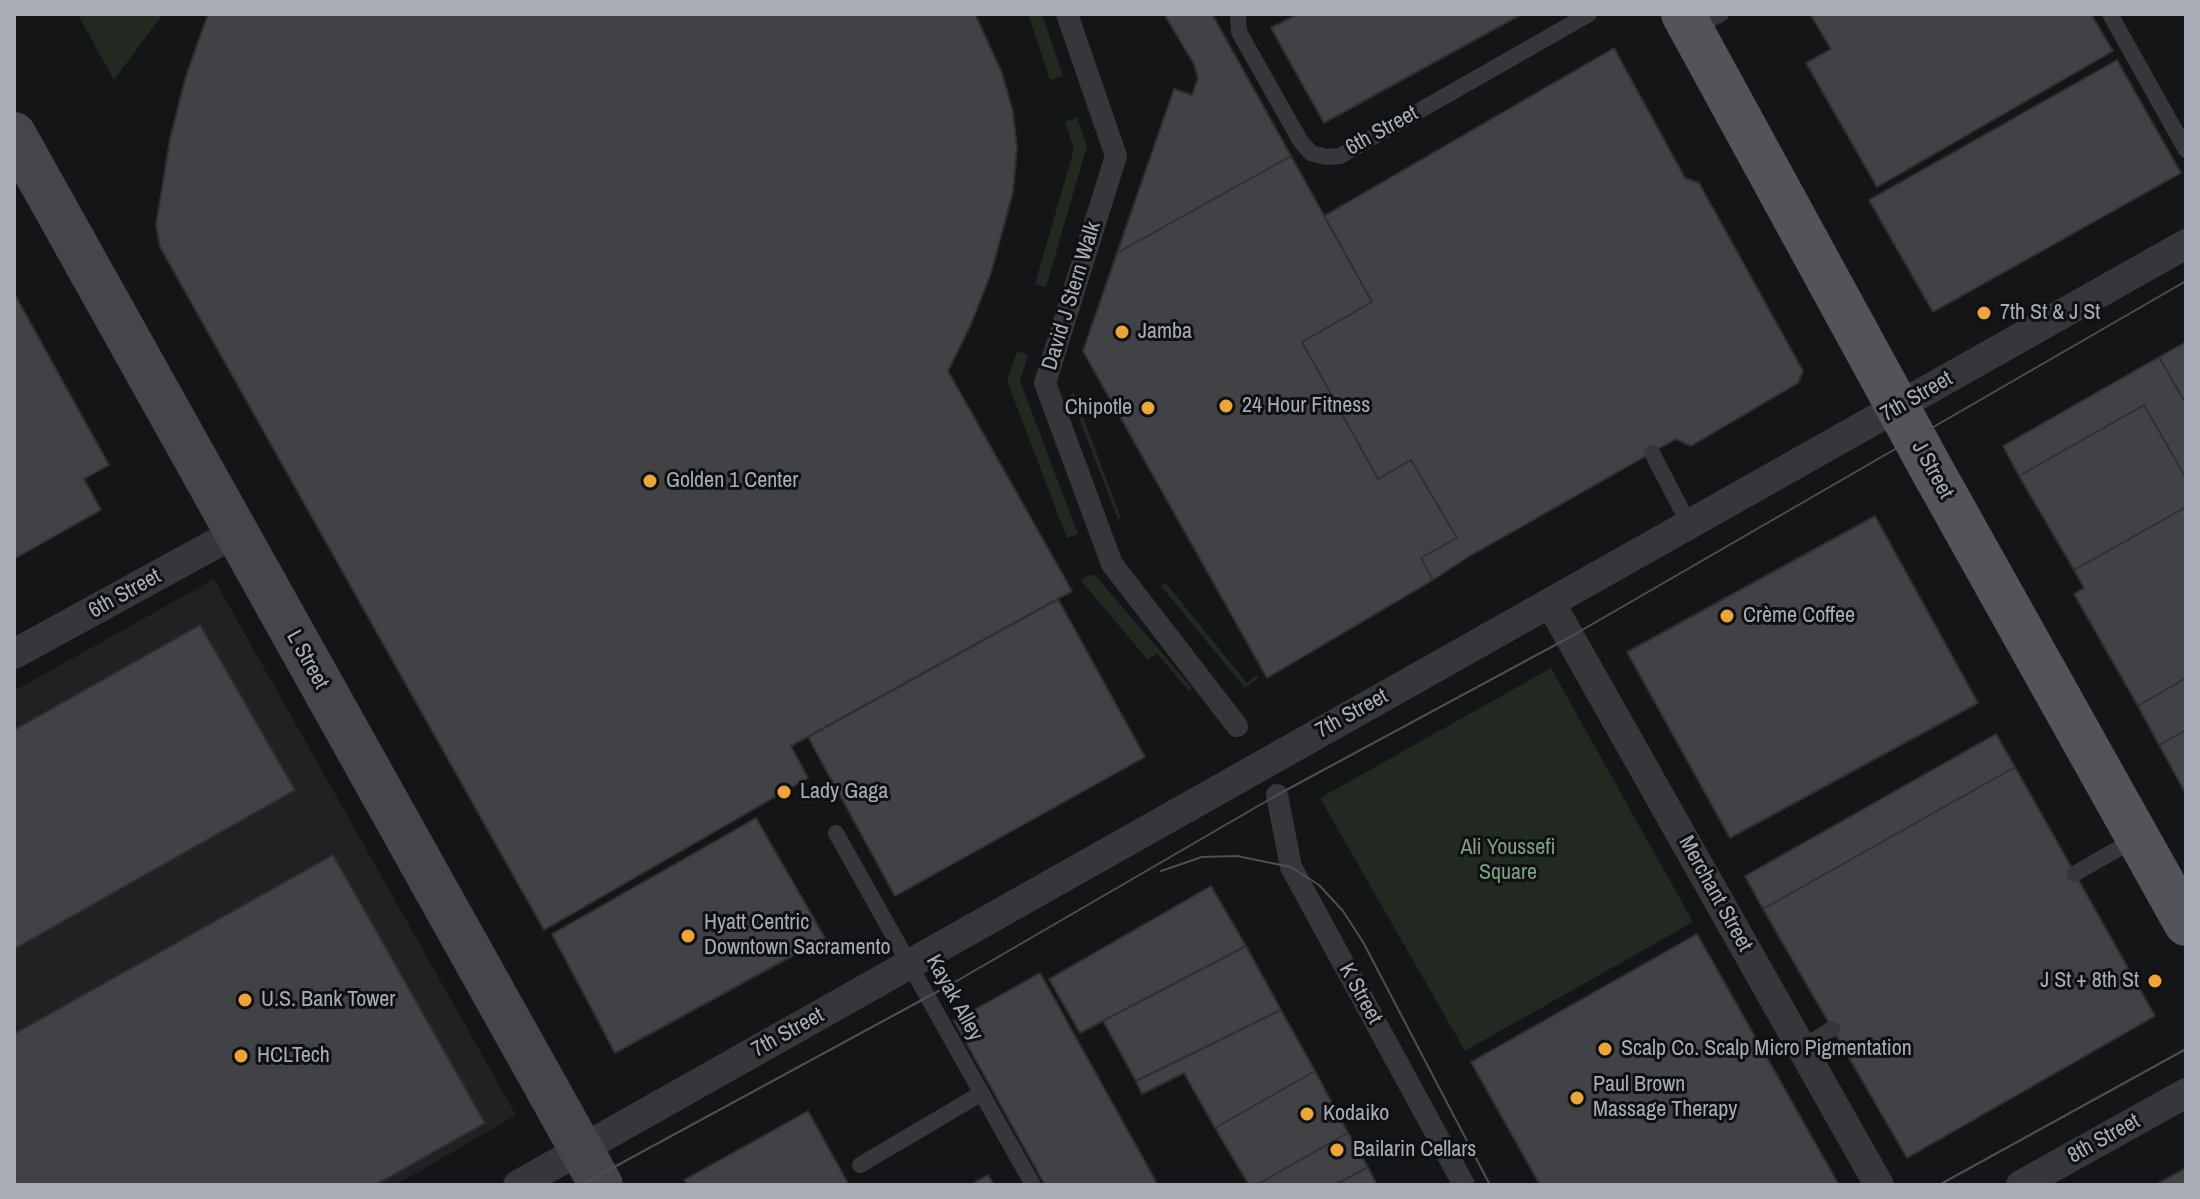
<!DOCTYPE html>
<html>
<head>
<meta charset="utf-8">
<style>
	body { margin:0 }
	#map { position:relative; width:2200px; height:1199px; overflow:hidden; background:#141516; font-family:"Archivo Narrow",sans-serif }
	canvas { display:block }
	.frame { position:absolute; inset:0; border:16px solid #a7acb6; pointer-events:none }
</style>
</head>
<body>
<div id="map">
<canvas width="2200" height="1199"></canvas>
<div class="frame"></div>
</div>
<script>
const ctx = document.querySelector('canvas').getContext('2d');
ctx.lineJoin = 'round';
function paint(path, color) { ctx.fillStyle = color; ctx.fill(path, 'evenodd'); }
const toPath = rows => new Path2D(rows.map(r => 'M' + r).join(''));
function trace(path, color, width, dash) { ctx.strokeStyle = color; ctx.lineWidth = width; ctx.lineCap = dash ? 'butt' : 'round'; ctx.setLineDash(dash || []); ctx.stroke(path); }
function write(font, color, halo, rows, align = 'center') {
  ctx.font = font + ' "Archivo Narrow",sans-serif'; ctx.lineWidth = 6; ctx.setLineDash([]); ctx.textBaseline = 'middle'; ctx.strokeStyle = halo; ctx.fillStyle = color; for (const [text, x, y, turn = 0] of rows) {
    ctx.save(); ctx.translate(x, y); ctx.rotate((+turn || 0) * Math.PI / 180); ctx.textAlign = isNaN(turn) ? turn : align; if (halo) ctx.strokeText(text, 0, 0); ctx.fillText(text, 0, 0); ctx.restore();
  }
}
const built = toPath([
	[214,579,516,1115,396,1185,14,1185,14,691]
]);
const green = toPath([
	[84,14,163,14,114,80,79,17],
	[1028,14,1042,14,1063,76,1050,80],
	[1077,117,1087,146,1046,287,1035,284,1074,149,1065,122],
	[1017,351,1028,355,1020,381,1078,534,1067,538,1007,381],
	[1074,393,1121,518,1118,519,1070,395],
	[1094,574,1192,688,1189,691,1157,653,1148,660,1083,583,1081,579],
	[1165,582,1247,683,1257,675,1258,678,1245,688,1161,586],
	[1551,668,1693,922,1465,1051,1320,798]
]);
const building = toPath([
	[208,14,975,14,1002,73,1013,112,1017,148,1013,192,991,273,971,324,948,371,1072,591,791,746,808,778,544,930,160,247,156,225,170,139,185,79,208,14],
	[1164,14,1212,14,1291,156,1117,253,1174,89,1192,95,1198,78,1194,64,1164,14],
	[1298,14,1522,14,1324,123,1271,28,1298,14],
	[1810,14,2091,14,2113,51,1877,187,1806,63,1831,49,1810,14],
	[1614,48,1685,178,1699,183,1803,371,1798,383,1691,446,1676,439,1468,557,1433,580,1421,558,1457,538,1411,460,1378,479,1302,342,1372,302,1324,216,1614,48],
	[2117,60,2181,173,1933,312,1869,200,2117,60],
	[1291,156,1372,302,1302,342,1378,479,1411,460,1457,538,1421,558,1433,580,1267,678,1083,351,1117,253,1291,156],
	[14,293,109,465,84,479,101,510,14,559,14,293],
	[2186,342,2186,404,2159,357,2186,342],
	[2159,357,2186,404,2186,478,2144,405,2019,476,2003,446,2159,357],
	[2144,405,2186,478,2186,507,2074,570,2019,476,2144,405],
	[2186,507,2186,678,2138,706,2074,594,2084,588,2074,570,2186,507],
	[1875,516,1978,703,1730,838,1627,652,1875,516],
	[1058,599,1145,757,895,896,808,737,1058,599],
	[200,625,295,790,14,949,14,730,200,625],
	[2186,678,2186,730,2159,745,2138,706,2186,678],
	[2186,730,2186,794,2159,745,2186,730],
	[1996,734,2015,767,1763,909,1745,876,1996,734],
	[2015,767,2155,1016,1907,1158,1763,909,2015,767],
	[756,818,825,938,615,1053,552,934,756,818],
	[333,855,485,1123,375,1185,14,1185,14,1034,333,855],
	[1211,886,1246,946,1080,1033,1049,979,1211,886],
	[1697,934,1839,1185,1540,1185,1471,1062,1697,934],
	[1246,946,1281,1010,1136,1081,1103,1021,1246,946],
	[1040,973,1158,1185,1045,1185,954,1021,1040,973],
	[1281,1010,1315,1071,1215,1128,1184,1073,1142,1094,1136,1081,1281,1010],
	[1315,1071,1348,1133,1256,1185,1249,1185,1215,1128,1315,1071],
	[808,1111,849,1185,687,1185,684,1180,808,1111],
	[1348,1133,1368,1167,1335,1185,1256,1185,1348,1133],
	[1368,1167,1377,1185,1335,1185,1368,1167],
	[2186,1168,2186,1185,2155,1185,2186,1168],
	[988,1175,994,1185,970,1185,988,1175]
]);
const service = toPath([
	[1238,14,1239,32,1301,142,1311,153,1326,157,1340,156,1589,14],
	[2110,14,2186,150],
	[1694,28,1721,14],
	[1652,453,1690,526],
	[836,833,1033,1185],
	[2074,874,2137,838],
	[1801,1048,1832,1029],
	[860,1165,982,1093]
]);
const pedestrian = toPath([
	[1067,14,1116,156,1045,383,1112,564,1237,726],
	[1277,795,1291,867,1464,1185]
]);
const minor = toPath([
	[1551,604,1879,1185],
	[14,654,235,533],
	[518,1185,2186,244],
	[2021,1185,2186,1093]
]);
const secondary = toPath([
	[14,134,601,1185]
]);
const primary = toPath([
	[1683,14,1932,470,2186,924]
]);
const tram = toPath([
	[1161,871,1202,857,1237,856,1291,867,1319,885,1343,911,1363,942,1490,1185],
	[581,1185,955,982,1277,795,1570,637,2186,281],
	[1939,1185,2186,1049]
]);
const markers = [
	[1984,313,8,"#eda636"],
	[1122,332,8,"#eda636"],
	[1226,406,8,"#eda636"],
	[1148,408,8,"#eda636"],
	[650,481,8,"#eda636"],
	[1727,616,8,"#eda636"],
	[784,792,8,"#eda636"],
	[688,936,8,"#eda636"],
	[2155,981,8,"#eda636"],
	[245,1000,8,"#eda636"],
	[1605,1049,8,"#eda636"],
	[241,1056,8,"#eda636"],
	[1577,1098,8,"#eda636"],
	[1307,1114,8,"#eda636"],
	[1337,1150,8,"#eda636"]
];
const streetNames = [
	["6th Street",1382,131,-29],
	["David J Stern Walk",1072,296,-73],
	["7th Street",1917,397,-30],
	["J Street",1932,470,61],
	["6th Street",125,594,-29],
	["L Street",307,660,61],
	["7th Street",1352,714,-29],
	["Merchant Street",1715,894,61],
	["K Street",1360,994,61],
	["Kayak Alley",954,998,61],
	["7th Street",788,1033,-29],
	["8th Street",2104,1139,-29]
];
const poiNames = [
	["7th St & J St",2000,313],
	["Jamba",1138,332],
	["24 Hour Fitness",1242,406],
	["Chipotle",1132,408,"right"],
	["Golden 1 Center",666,481],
	["Crème Coffee",1743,616],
	["Lady Gaga",800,792],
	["Hyatt Centric",704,923],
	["Downtown Sacramento",704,948],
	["J St + 8th St",2139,981,"right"],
	["U.S. Bank Tower",261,1000],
	["Scalp Co. Scalp Micro Pigmentation",1621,1049],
	["HCLTech",257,1056],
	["Paul Brown",1593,1085],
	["Massage Therapy",1593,1110],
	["Kodaiko",1323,1114],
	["Bailarin Cellars",1353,1150]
];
const parkNames = [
	["Ali Youssefi",1508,848],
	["Square",1508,873]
];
paint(built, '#212123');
paint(green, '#212921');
paint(building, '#414246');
trace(building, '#2f2f32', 2);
trace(service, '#36373b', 16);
trace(pedestrian, '#36373b', 22);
trace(minor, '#36373b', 30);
trace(secondary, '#44464b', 44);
trace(primary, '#52545a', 44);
trace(tram, '#4d4f54', 2);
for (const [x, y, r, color] of markers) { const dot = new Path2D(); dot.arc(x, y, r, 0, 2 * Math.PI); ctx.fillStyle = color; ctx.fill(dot); trace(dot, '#0f1011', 3); }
write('22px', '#a7acb6', '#0f1011', streetNames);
write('22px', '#a7acb6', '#0f1011', poiNames, 'left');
write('22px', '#7ea17e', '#0f1011', parkNames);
</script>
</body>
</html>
